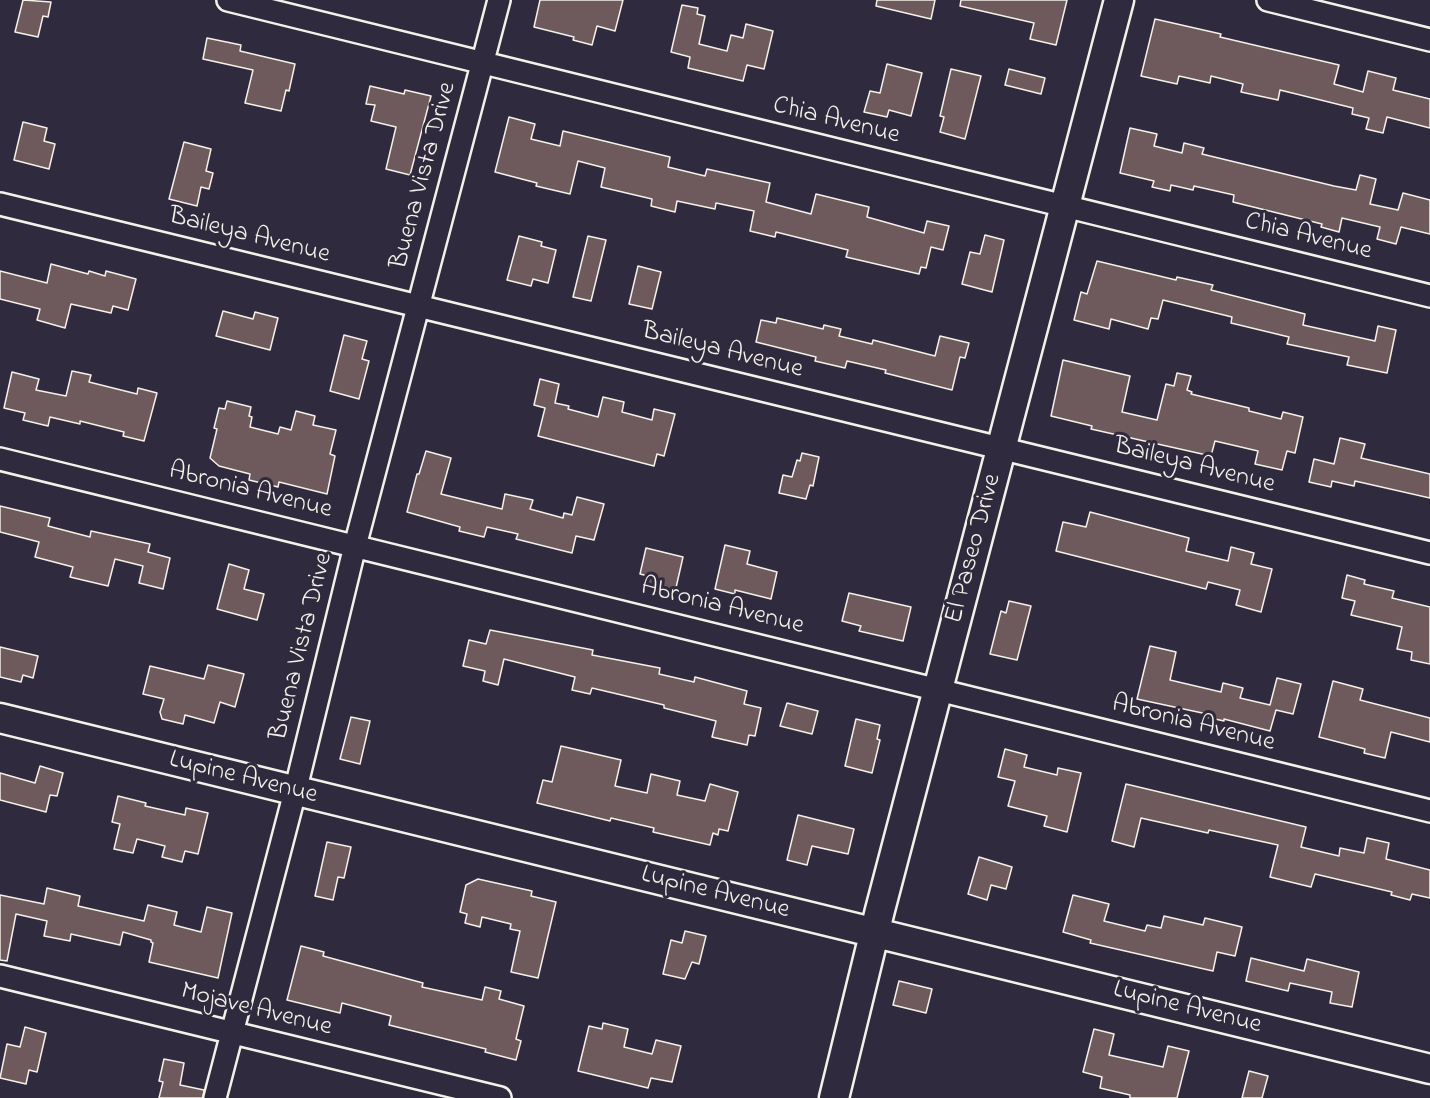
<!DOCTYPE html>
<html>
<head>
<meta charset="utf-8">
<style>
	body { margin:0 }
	canvas { display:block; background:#2f2a3d }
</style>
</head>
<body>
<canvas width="1430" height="1098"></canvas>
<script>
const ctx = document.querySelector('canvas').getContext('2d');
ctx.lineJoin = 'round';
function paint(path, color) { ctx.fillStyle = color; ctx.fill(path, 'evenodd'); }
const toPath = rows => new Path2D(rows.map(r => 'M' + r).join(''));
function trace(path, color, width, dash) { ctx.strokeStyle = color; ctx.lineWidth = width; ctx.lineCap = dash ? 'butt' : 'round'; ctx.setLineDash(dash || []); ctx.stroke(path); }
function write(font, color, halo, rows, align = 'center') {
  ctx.font = font + ' "Indie Flower",sans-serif'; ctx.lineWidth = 6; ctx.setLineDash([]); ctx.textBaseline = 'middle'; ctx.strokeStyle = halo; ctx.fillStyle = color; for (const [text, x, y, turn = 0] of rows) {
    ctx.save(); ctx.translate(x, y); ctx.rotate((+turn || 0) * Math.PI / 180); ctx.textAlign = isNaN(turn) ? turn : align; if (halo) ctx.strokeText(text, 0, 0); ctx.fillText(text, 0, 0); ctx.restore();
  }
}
const building = toPath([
	[23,0,51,2,48,17,43,16,38,37,15,32,23,0],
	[540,0,623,0,615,31,597,26,592,45,573,40,574,37,534,27,540,0],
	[877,0,935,0,931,19,876,6,877,0],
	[961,0,1067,0,1056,45,1030,39,1034,23,960,6,961,0],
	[682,5,698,8,697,14,705,16,699,44,727,51,731,35,743,38,746,24,773,31,764,69,747,65,743,81,688,68,690,57,671,52,682,5],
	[1155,19,1221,34,1220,37,1339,65,1334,84,1363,92,1368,71,1396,78,1393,90,1430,99,1430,128,1387,117,1383,133,1366,129,1369,118,1352,114,1353,108,1280,90,1278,100,1241,92,1243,84,1211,76,1210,83,1179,76,1177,84,1141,76,1155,19],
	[207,38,241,45,240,51,295,64,289,91,286,90,281,111,245,103,253,70,203,59,207,38],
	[887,64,922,73,911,116,889,110,887,117,864,112,870,91,880,93,887,64],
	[951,69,981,76,965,139,940,132,944,117,940,116,951,69],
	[1009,69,1045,78,1041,94,1005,85,1009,69],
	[370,86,404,94,405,90,431,96,410,175,386,169,396,127,371,121,375,105,366,104,370,86],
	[509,117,535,124,531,139,560,146,563,131,670,157,668,167,705,176,707,169,770,183,766,202,811,214,816,194,869,207,867,217,924,233,927,221,949,226,943,250,931,247,926,268,921,267,919,274,846,257,848,250,776,232,775,237,750,231,754,211,716,203,715,209,677,201,675,212,651,206,652,199,601,187,605,168,578,161,570,194,536,186,537,183,495,172,509,117],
	[23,122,47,128,44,141,55,144,49,169,14,160,23,122],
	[1130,128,1157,134,1154,146,1182,153,1184,143,1204,148,1202,154,1334,186,1356,190,1360,175,1376,179,1370,204,1398,210,1403,193,1430,200,1430,234,1401,227,1396,244,1377,239,1380,227,1342,218,1339,232,1321,227,1322,224,1233,202,1234,195,1194,186,1193,190,1171,185,1170,191,1152,187,1154,181,1120,173,1130,128],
	[184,142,211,149,206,171,213,173,209,189,201,187,197,206,169,199,184,142],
	[985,235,1004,240,992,292,962,284,970,252,980,254,985,235],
	[519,236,542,242,541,246,556,250,548,283,533,279,531,286,507,280,519,236],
	[588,236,606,240,591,301,573,297,588,236],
	[1097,261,1176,280,1177,277,1213,285,1211,290,1305,314,1303,325,1375,341,1378,326,1396,330,1387,373,1347,365,1349,357,1287,344,1289,337,1231,323,1232,317,1163,300,1158,319,1151,318,1148,329,1111,319,1109,329,1074,320,1081,292,1087,294,1097,261],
	[51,264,88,274,89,271,105,276,106,271,136,279,128,310,113,306,111,313,71,304,65,328,37,320,40,309,0,299,0,271,47,283,51,264],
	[638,266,661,272,652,309,629,304,638,266],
	[223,311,253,319,255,312,278,318,270,350,216,336,223,311],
	[777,318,823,329,824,325,841,329,839,336,872,344,873,340,935,356,940,336,969,343,965,358,960,357,952,390,885,373,886,370,847,361,845,368,815,361,816,357,756,342,761,320,776,323,777,318],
	[344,335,367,341,362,359,369,361,359,399,330,391,344,335],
	[1063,360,1130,376,1122,412,1157,420,1166,384,1174,386,1177,373,1191,376,1187,390,1192,392,1191,394,1249,408,1249,411,1281,419,1283,412,1303,417,1295,453,1287,451,1282,470,1255,464,1258,451,1215,441,1211,456,1091,429,1092,426,1051,416,1063,360],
	[72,371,91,375,89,382,137,394,138,388,157,393,144,441,123,436,124,432,80,421,80,424,50,417,48,426,23,420,25,413,4,408,12,372,39,379,36,390,66,396,72,371],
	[540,379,559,384,555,403,569,406,568,409,598,417,603,397,624,402,622,412,652,420,654,409,675,414,664,456,657,454,654,466,538,436,545,408,534,405,540,379],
	[227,401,251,407,249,416,252,417,250,427,278,434,280,427,291,430,296,411,315,416,313,425,336,430,330,454,335,456,327,494,279,482,278,487,249,480,250,474,219,466,210,458,217,429,214,428,219,408,225,409,227,401],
	[1340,438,1365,444,1361,458,1430,474,1430,498,1355,481,1354,486,1332,481,1331,487,1309,482,1314,459,1334,464,1340,438],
	[426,451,451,458,441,494,502,509,505,494,533,500,530,509,563,518,564,513,572,515,577,497,604,504,594,540,576,536,572,553,516,539,518,534,487,527,484,537,459,531,460,527,407,512,417,474,419,474,426,451],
	[802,453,819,457,813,486,810,485,806,499,779,493,783,475,792,477,797,460,800,461,802,453],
	[0,506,50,518,48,526,90,537,91,531,150,544,148,552,170,558,163,589,139,583,143,566,115,559,108,586,70,577,73,567,35,557,39,542,0,532,0,506],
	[1090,512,1189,538,1186,551,1228,561,1231,547,1254,553,1251,564,1272,569,1261,612,1236,605,1240,590,1208,582,1206,589,1056,551,1063,522,1086,527,1090,512],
	[725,545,750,551,747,564,777,572,771,599,735,590,735,594,715,589,725,545],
	[646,548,683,557,675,592,646,585,648,576,640,574,646,548],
	[229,564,249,570,244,589,264,594,257,620,217,609,229,564],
	[1347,575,1365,580,1364,584,1394,591,1392,598,1430,607,1430,664,1411,660,1412,652,1397,649,1402,627,1351,615,1355,601,1342,598,1347,575],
	[849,593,911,607,903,641,859,631,861,626,842,621,849,593],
	[1009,601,1031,606,1017,660,990,654,1001,611,1006,613,1009,601],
	[490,630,593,650,592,655,660,668,659,674,694,682,695,677,747,691,744,704,761,708,755,736,749,735,747,745,712,737,716,721,664,708,664,705,592,688,590,694,572,690,575,677,504,659,498,685,483,681,485,671,463,666,469,640,486,644,490,630],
	[1150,646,1176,652,1170,680,1221,692,1223,683,1243,688,1240,698,1270,705,1277,678,1301,684,1293,714,1276,710,1270,731,1224,719,1224,721,1206,717,1207,714,1137,699,1150,646],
	[0,647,38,656,33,678,23,675,21,682,0,677,0,647],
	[208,665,244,674,235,707,220,702,214,723,185,715,183,724,162,719,160,712,164,699,143,694,150,666,204,679,208,665],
	[1333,681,1363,689,1360,700,1430,718,1430,742,1391,732,1385,758,1364,753,1365,749,1319,737,1333,681],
	[787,703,818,711,812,734,780,726,787,703],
	[351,717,370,721,360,764,340,759,351,717],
	[856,719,880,725,877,739,880,740,872,773,845,766,856,719],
	[561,746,621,760,615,786,647,793,651,774,680,781,677,795,705,801,710,784,738,792,728,831,719,829,718,835,713,833,710,845,653,832,654,828,611,818,610,821,537,803,543,780,552,782,561,746],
	[1005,749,1027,755,1024,767,1057,775,1058,768,1081,773,1067,832,1044,826,1047,816,1008,806,1015,781,998,777,1005,749],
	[40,766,63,773,57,796,50,795,46,812,0,800,0,773,35,783,40,766],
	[1126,784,1306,827,1301,847,1339,856,1340,848,1364,853,1367,838,1389,843,1386,859,1430,870,1430,898,1412,894,1410,900,1391,895,1392,892,1315,874,1311,887,1270,877,1278,845,1209,830,1208,833,1141,818,1134,847,1112,841,1126,784],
	[118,796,146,803,145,806,185,815,186,808,208,813,198,854,185,851,182,862,162,857,165,846,137,839,133,853,114,849,120,824,112,822,118,796],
	[798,815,854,829,848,854,812,846,807,865,787,860,798,815],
	[327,842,351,847,344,878,338,877,333,900,315,896,327,842],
	[979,857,1012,867,1006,889,991,885,987,900,968,894,979,857],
	[478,879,532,891,531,896,556,902,538,978,511,972,520,931,510,929,511,924,482,917,480,927,465,923,467,914,460,912,466,885,478,879],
	[47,888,80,896,78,906,144,921,148,905,177,912,174,925,201,932,207,907,232,913,218,978,149,962,153,943,151,942,151,940,123,932,120,945,71,934,70,941,44,936,47,921,16,914,7,961,0,960,0,895,44,904,47,888],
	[1073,895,1109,904,1104,921,1145,931,1147,925,1161,928,1164,916,1203,925,1205,918,1242,927,1235,956,1217,952,1213,971,1090,943,1091,940,1063,932,1073,895],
	[685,931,706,936,699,964,692,962,685,979,663,974,671,940,682,943,685,931],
	[301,946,324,952,323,956,423,983,422,987,482,1000,485,987,501,991,499,999,524,1006,516,1039,521,1041,516,1060,485,1052,486,1049,389,1025,391,1016,342,1003,340,1013,287,1000,301,946],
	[1251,958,1304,971,1307,959,1359,972,1352,1007,1330,1003,1332,992,1290,983,1288,991,1246,981,1251,958],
	[899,981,932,989,926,1013,893,1005,899,981],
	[603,1023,628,1029,624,1047,652,1054,656,1040,681,1046,672,1082,651,1078,648,1088,578,1071,589,1026,602,1029,603,1023],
	[25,1027,46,1033,37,1072,29,1070,26,1084,0,1078,7,1044,20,1047,25,1027],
	[1094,1029,1114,1034,1109,1055,1163,1067,1168,1046,1189,1051,1177,1098,1130,1098,1130,1095,1100,1088,1102,1077,1083,1072,1094,1029],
	[164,1059,184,1063,180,1085,204,1090,203,1098,159,1098,163,1082,159,1081,164,1059],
	[1249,1071,1268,1076,1262,1098,1242,1098,1249,1071]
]);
const street = toPath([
	[228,0,1430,296],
	[1268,0,1430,40],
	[0,204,1430,553],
	[0,459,1430,811],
	[0,976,500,1098],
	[215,1098,295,792,355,546,499,0]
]);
const secondary = toPath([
	[0,718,1430,1069],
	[834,1098,880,910,1119,0]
]);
const streetNames = [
	["Chia Avenue",836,122,14],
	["Buena Vista Drive",425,176,-75],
	["Baileya Avenue",249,237,14],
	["Chia Avenue",1308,238,14],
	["Baileya Avenue",722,352,14],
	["Baileya Avenue",1194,467,14],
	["Abronia Avenue",250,492,14],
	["El Paseo Drive",975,549,-75],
	["Abronia Avenue",722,608,14],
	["Buena Vista Drive",303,647,-76],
	["Abronia Avenue",1193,725,14],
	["Lupine Avenue",243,779,14],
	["Lupine Avenue",715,894,14],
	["Lupine Avenue",1187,1009,14],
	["Mojave Avenue",256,1011,14]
];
paint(building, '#6e5a5c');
trace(building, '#f4f1e8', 1.5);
trace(street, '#f4f1e8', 26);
trace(secondary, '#f4f1e8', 33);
trace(street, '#2f2a3d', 21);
trace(secondary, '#2f2a3d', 28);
write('26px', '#f4f1e8', '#2f2a3d', streetNames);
</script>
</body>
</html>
